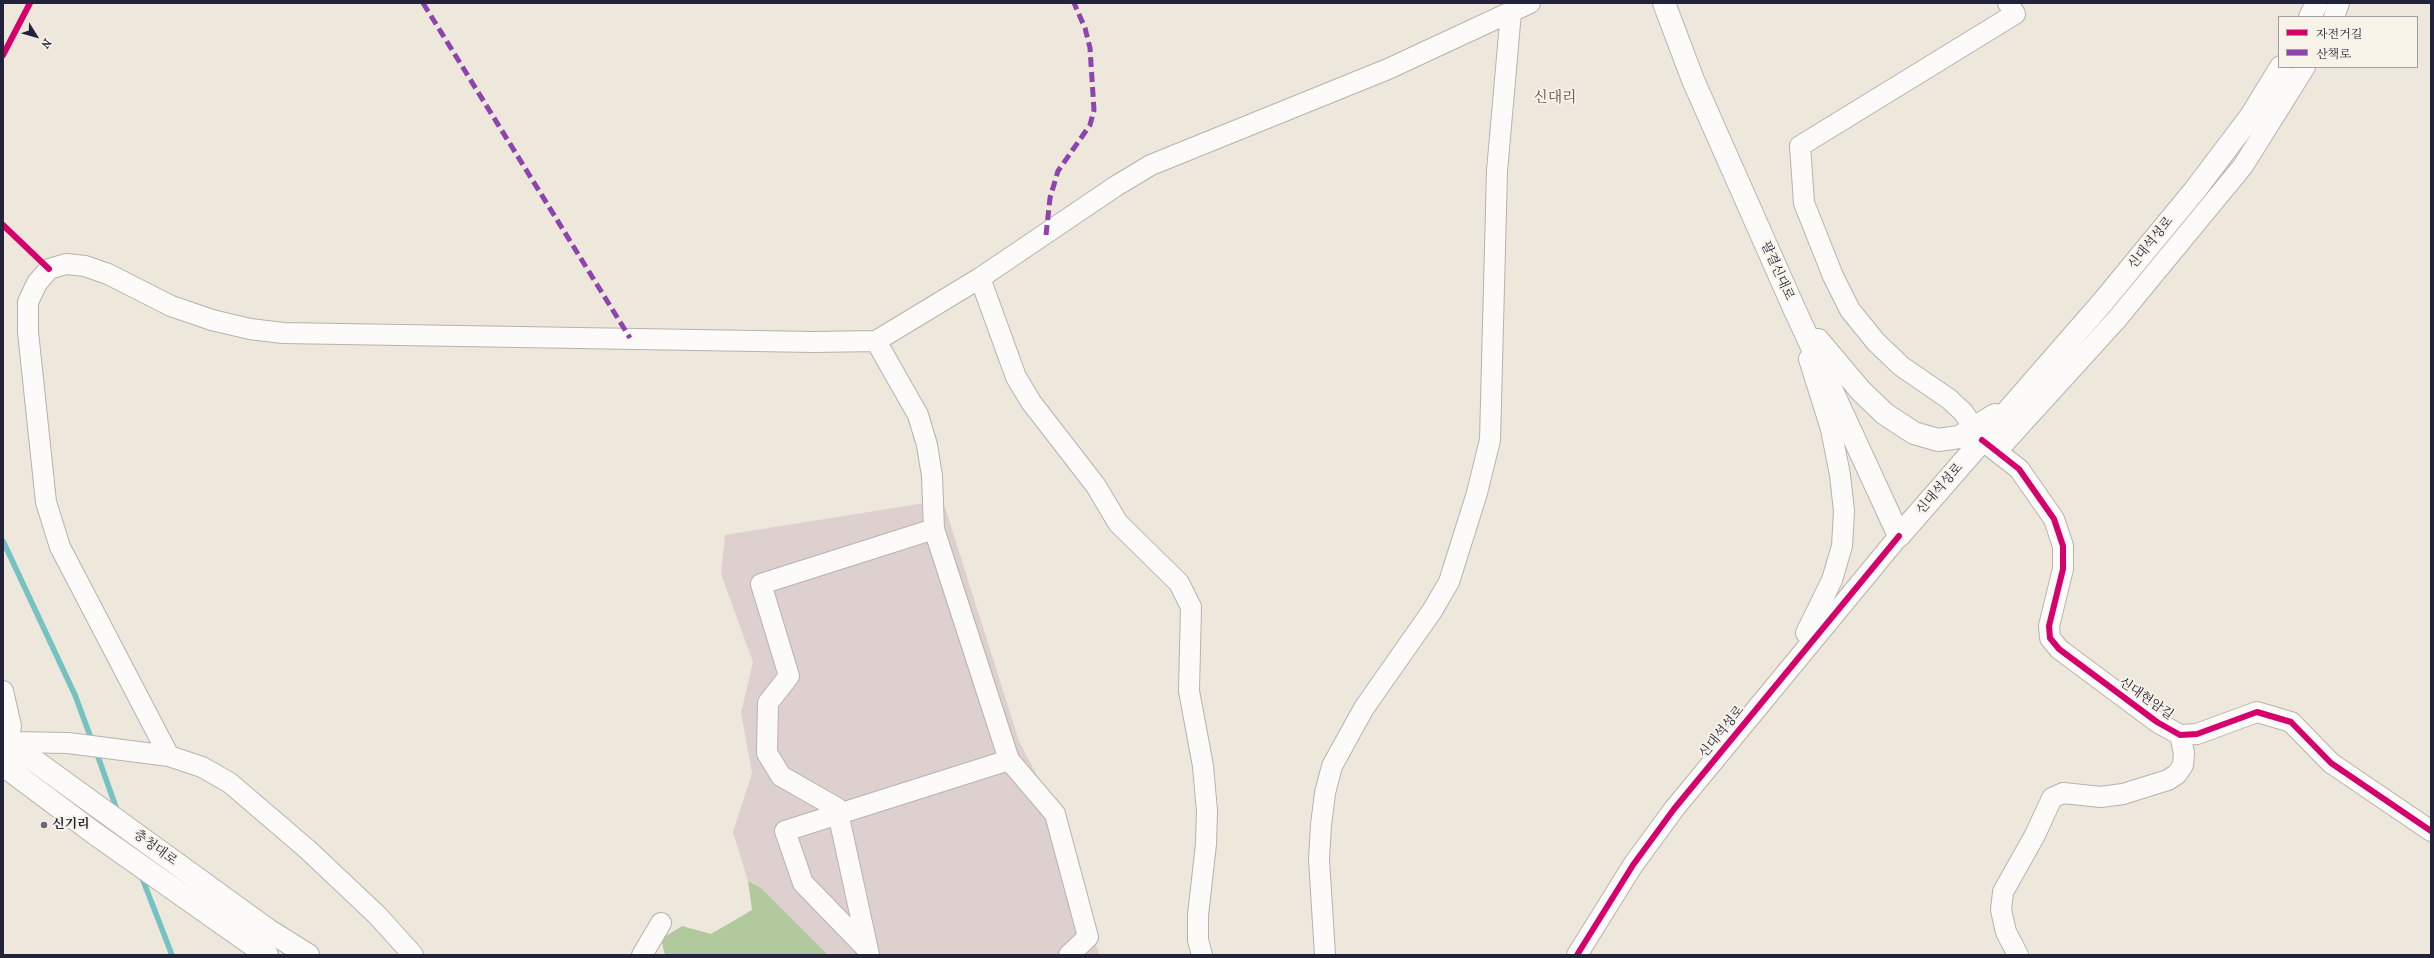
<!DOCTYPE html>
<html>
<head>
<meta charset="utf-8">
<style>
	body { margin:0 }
	#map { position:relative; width:2434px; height:958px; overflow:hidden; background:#ede7dc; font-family:"IM FELL French Canon","Noto Serif KR",serif }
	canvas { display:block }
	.frame { position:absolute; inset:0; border:4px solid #22223b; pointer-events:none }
	.legend { position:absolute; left:2278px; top:16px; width:140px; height:52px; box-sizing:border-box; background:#f7f3e8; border:1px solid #a29fa3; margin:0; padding:5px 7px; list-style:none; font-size:12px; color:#22223b }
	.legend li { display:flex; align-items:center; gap:8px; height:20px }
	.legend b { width:20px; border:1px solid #a29fa3 }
	.north { position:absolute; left:16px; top:16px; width:40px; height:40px; -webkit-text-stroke:3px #f7f3e8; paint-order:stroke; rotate:127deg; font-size:11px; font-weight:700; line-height:16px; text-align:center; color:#22223b }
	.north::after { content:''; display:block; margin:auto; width:14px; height:18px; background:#22223b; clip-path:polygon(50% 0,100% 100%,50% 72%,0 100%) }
</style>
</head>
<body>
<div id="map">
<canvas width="2434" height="958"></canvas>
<div class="frame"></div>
<ul class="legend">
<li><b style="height:5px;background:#d6006c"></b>자전거길</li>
<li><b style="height:5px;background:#8e44ad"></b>산책로</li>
</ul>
<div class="north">N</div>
</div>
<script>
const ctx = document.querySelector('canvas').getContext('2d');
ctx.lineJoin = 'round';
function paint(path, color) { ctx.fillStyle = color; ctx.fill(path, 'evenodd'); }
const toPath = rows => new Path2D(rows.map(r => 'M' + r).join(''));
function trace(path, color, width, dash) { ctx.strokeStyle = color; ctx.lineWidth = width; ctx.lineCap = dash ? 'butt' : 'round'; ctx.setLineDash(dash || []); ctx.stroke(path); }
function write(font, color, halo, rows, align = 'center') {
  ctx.font = font + ' "IM FELL French Canon","Noto Serif KR",serif'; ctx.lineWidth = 4; ctx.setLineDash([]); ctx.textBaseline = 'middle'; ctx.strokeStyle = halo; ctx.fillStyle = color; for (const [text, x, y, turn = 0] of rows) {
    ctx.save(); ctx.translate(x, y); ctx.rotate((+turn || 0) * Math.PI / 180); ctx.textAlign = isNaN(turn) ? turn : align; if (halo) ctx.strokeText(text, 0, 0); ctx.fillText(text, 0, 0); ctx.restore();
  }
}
const industrial = toPath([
	[942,498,1019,741,1063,825,1099,955,828,955,761,888,748,881,733,832,752,773,741,713,753,662,721,574,725,535,925,503]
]);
const forest = toPath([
	[748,881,761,888,828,955,665,955,661,939,682,926,711,934,752,910]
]);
const stream = toPath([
	[3,541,75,695,92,741],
	[96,751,118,813],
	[141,875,172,955]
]);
const minor = toPath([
	[2334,17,2339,3],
	[980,278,1016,377,1031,402,1096,486,1118,523,1179,583,1191,607,1189,691,1203,766,1207,811,1206,844,1198,915,1198,940,1202,955],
	[1975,429,1963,412,1949,399,1901,366,1876,342,1850,310,1833,276,1804,203,1800,146,2015,14,2008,3],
	[1982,440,2019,469,2054,519,2063,546,2063,569,2049,626,2050,638,2059,649,2157,722,2180,735,2197,734,2257,712,2291,722,2331,763,2431,831],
	[1997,451,2117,319,2243,166,2305,67],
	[934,529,1009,760,1055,814,1088,937,1069,955],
	[1806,633,1832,580,1842,546,1844,511,1840,475,1831,429,1809,359],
	[3,691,11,726,8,742,3,753],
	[8,742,68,743,169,756,60,547,46,502,28,332,28,302,37,283,49,269,66,264,85,266,108,274,171,306,212,320,250,329,283,333,814,342,876,341,980,278,1116,186,1151,165,1388,69,1530,3],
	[169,756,202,767,230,783,307,849,378,916,413,955],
	[868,950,803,883,785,831,1009,760],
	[642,955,661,923],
	[869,955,837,808,781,776,767,753,768,703,789,676,761,584,934,529,932,476,927,445,918,415,876,341],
	[1325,955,1319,859,1321,825,1325,793,1332,766,1364,708,1432,611,1449,582,1477,493,1490,440,1497,171,1511,12],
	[1577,955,1633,865,1674,809,1899,536],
	[2018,955,2006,932,2001,910,2003,892,2035,835,2052,798,2063,793,2101,797,2123,794,2168,780,2177,774,2183,765,2184,753,2180,735]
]);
const major = toPath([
	[1664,3,1693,80,1793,306,1899,536,2102,303,2195,190,2251,116,2281,67],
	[2310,17,2317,3],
	[1818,340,1861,391,1885,414,1914,433,1938,440,1959,437,1995,415],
	[3,738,268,930,308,955],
	[3,765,94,833,267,955]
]);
const quiet = toPath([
	[423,3,630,338],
	[1046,235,1050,198,1058,171,1090,125,1094,110,1090,48,1085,28,1074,3]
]);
const cycleway = toPath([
	[3,55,30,3],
	[3,225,49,269],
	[1982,440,2019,469,2054,519,2063,546,2063,569,2049,626,2050,638,2059,649,2157,722,2180,735,2197,734,2257,712,2291,722,2331,763,2431,831],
	[1577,955,1633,865,1674,809,1899,536]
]);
const markers = [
	[44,825,4,"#696773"]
];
const streetNames = [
	["신대석성로",2151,243,-51],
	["팔결신대로",1777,271,66],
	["신대석성로",1940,489,-49],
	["신대현암길",2146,699,35],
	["신대석성로",1722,732,-51],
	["충청대로",155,848,36]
];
const poiNames = [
	["신기리",52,825]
];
const quarterNames = [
	["신대리",1555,98]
];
paint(industrial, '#ded0ce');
paint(forest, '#b1c99d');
trace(stream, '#75c2c3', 5.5);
trace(minor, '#b6b3ae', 22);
trace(major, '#b6b3ae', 24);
trace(minor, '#fcfbfa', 20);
trace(major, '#fcfbfa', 22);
trace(quiet, '#8e44ad', 5, [10, 5]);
trace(cycleway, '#d6006c', 6);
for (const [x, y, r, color] of markers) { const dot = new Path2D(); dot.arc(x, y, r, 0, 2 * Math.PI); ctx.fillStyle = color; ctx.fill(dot); trace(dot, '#f7f3e8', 1.5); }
write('13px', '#22223b', '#f7f3e8', streetNames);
write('bold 13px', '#22223b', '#f7f3e8', poiNames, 'left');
write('15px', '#6c5251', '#f7f3e8', quarterNames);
</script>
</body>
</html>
